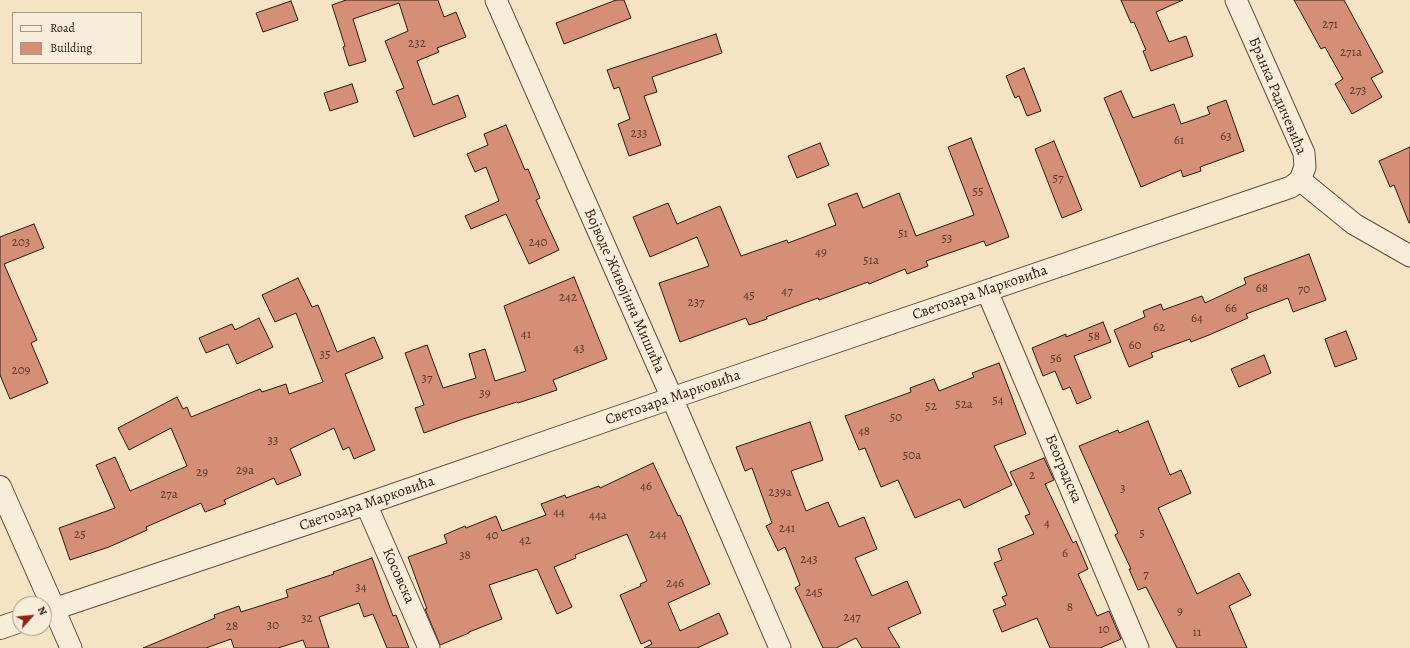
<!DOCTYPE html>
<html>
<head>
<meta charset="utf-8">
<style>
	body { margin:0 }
	#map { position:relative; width:1410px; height:648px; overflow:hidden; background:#f5e4c4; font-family:Alegreya,serif }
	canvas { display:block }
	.legend { position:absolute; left:12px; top:12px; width:130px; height:52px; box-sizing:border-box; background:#f8edd9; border:1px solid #a89888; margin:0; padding:5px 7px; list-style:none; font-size:12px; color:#31180e }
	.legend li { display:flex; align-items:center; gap:8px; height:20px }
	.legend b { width:20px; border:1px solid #a89888 }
	.north { position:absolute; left:12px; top:596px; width:40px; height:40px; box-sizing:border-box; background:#f8edd9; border:1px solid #a89888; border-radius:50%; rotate:63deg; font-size:11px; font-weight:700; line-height:16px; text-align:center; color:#31180e }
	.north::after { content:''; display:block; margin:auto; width:14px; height:18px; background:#8f2418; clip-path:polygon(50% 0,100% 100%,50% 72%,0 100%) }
</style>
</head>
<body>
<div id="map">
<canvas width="1410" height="648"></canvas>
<ul class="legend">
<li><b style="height:5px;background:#f8edd9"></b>Road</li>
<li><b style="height:11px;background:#d48f76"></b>Building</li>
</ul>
<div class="north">N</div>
</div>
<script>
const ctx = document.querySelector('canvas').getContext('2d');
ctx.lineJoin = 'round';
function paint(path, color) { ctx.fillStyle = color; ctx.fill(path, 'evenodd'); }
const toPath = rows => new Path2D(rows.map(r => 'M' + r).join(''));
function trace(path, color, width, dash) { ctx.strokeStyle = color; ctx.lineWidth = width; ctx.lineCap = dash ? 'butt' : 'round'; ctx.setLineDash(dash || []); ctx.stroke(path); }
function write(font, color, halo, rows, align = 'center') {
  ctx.font = font + ' Alegreya,serif'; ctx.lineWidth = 3; ctx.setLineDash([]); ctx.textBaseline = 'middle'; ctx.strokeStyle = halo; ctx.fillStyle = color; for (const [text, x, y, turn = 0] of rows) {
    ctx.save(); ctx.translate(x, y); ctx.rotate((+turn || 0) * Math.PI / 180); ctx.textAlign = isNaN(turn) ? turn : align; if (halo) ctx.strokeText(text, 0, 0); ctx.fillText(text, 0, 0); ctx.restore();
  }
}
const building = toPath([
	[346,0,438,0,444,17,456,12,466,37,437,48,439,52,417,61,433,105,458,95,466,117,414,137,396,91,404,88,385,41,408,31,399,3,353,19,366,61,349,66,343,47,345,46,332,5,346,0],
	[616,0,624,0,631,18,564,44,556,23,616,0],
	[1121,0,1183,0,1156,12,1169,42,1186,36,1193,56,1151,71,1143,51,1146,50,1134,22,1131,23,1121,0],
	[1294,0,1344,0,1383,72,1371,78,1382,97,1352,114,1335,84,1343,79,1325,47,1321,49,1294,0],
	[291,1,298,20,263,32,256,13,291,1],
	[716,34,722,53,652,77,657,92,644,96,661,145,629,156,618,124,630,119,619,87,614,89,607,70,716,34],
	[1024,68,1041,111,1027,116,1019,96,1015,98,1006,76,1024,68],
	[352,84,358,102,330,111,324,93,352,84],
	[1121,91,1133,118,1174,104,1181,124,1210,114,1207,107,1226,100,1244,151,1200,167,1201,171,1183,177,1181,170,1141,187,1104,98,1121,91],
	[506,125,525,170,528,169,540,198,536,200,559,250,529,264,506,214,471,229,465,216,499,201,486,167,475,172,467,154,488,145,484,134,506,125],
	[971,138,1009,237,986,246,984,241,926,261,928,266,907,274,905,269,869,284,868,282,819,300,818,298,766,317,767,319,749,325,746,318,680,342,659,283,709,266,697,237,650,257,633,217,668,203,677,224,720,206,741,256,787,240,788,243,836,225,828,204,857,193,863,208,899,193,916,236,974,215,948,147,971,138],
	[1054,141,1082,210,1062,218,1035,149,1054,141],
	[820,143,829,165,797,178,788,156,820,143],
	[1410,147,1410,223,1409,223,1394,185,1390,187,1379,161,1410,147],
	[34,224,44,248,4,264,37,340,31,343,48,383,10,399,0,375,0,237,34,224],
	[1309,254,1326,300,1293,312,1288,298,1246,314,1248,318,1209,335,1191,342,1190,339,1151,353,1153,357,1129,367,1114,330,1145,317,1143,311,1161,304,1163,310,1202,296,1205,303,1246,284,1244,278,1309,254],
	[574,277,607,359,553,380,557,390,518,403,517,402,463,419,424,433,415,408,424,405,405,353,427,345,443,388,476,378,469,354,485,349,495,381,526,371,504,306,574,277],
	[298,278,312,307,318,305,337,352,374,337,383,358,345,374,375,450,354,459,349,447,343,450,334,428,290,449,301,475,277,485,274,478,224,500,226,504,205,512,201,503,146,527,147,530,109,547,70,560,59,528,115,508,96,465,115,457,130,491,187,466,171,428,129,450,118,428,177,397,183,409,187,407,191,417,260,389,262,392,286,384,289,394,323,382,296,313,275,322,262,295,298,278],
	[259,318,273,347,237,364,228,344,206,353,199,338,232,324,235,330,259,318],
	[1103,322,1111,342,1074,356,1091,398,1077,404,1070,387,1063,390,1055,371,1043,376,1032,348,1066,334,1066,337,1103,322],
	[1346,331,1357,359,1335,367,1325,339,1346,331],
	[1264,355,1271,373,1239,387,1231,369,1264,355],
	[999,363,1026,434,994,446,1012,485,964,508,960,499,915,518,898,480,881,487,865,448,859,450,845,416,911,392,910,388,934,379,939,391,974,377,972,373,999,363],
	[1148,421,1170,475,1181,470,1191,493,1158,508,1197,594,1239,573,1251,595,1229,606,1247,648,1177,648,1146,587,1138,590,1129,569,1131,569,1115,535,1118,533,1079,446,1118,430,1119,433,1148,421],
	[810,422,823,460,791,471,806,511,828,502,839,527,864,517,877,549,855,558,872,596,907,581,921,613,888,628,900,648,862,648,856,638,836,648,823,648,795,588,800,585,785,547,778,551,766,526,772,523,752,468,745,471,736,447,810,422],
	[1044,458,1054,480,1045,484,1073,543,1076,541,1088,569,1078,574,1097,616,1109,611,1121,639,1100,648,1050,648,1037,618,1002,632,993,610,1006,605,1002,597,1007,595,994,563,1002,560,998,549,1034,534,1025,516,1030,514,1010,472,1044,458],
	[653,463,678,516,680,515,710,584,668,603,680,631,719,613,728,634,697,648,644,648,652,644,650,640,641,644,620,595,641,586,640,584,647,581,627,534,575,555,576,558,554,567,572,607,557,614,537,569,489,585,502,619,469,632,469,633,440,645,425,609,427,609,408,557,447,543,444,535,465,526,466,528,496,516,502,531,546,515,541,504,565,495,566,498,599,486,600,488,653,463],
	[372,558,393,616,396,615,409,648,387,648,373,614,364,617,359,603,319,617,329,648,306,648,303,640,278,648,234,648,231,639,206,648,143,648,215,618,214,615,239,606,241,612,288,597,286,590,334,574,333,572,372,558]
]);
const minor = toPath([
	[496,0,672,398,780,648],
	[1236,0,1304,153,1305,167,1300,180],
	[1300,180,1354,224,1410,256],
	[987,291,1138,648],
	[366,504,429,648],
	[71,648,54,609,366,504,672,398,1291,187,1300,180]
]);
const tertiary = toPath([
	[0,487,54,609,44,613],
	[0,628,20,621]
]);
const numberNames = [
	["271",1330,25],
	["232",417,44],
	["271a",1351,53],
	["273",1358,91],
	["233",639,134],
	["63",1226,137],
	["61",1179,141],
	["57",1058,179],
	["55",978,192],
	["51",903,234],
	["53",947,239],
	["203",21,243],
	["240",538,243],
	["49",821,253],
	["51a",871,261],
	["68",1262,289],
	["70",1304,290],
	["47",787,292],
	["45",749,296],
	["242",568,298],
	["237",696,303],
	["66",1231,309],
	["64",1197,319],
	["62",1159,328],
	["41",526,335],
	["58",1094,337],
	["60",1135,346],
	["43",579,349],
	["35",325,355],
	["56",1056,359],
	["209",21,371],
	["37",427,379],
	["39",485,394],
	["54",998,401],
	["52a",964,405],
	["52",931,407],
	["50",896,418],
	["48",864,432],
	["33",273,441],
	["50a",912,456],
	["29a",245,471],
	["29",202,473],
	["2",1032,476],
	["46",646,487],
	["3",1123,489],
	["239a",780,493],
	["27a",169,495],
	["44",559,513],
	["44a",598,516],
	["4",1047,524],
	["241",787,529],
	["5",1142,534],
	["25",80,535],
	["244",658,535],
	["40",492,536],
	["42",525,541],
	["6",1065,554],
	["38",465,556],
	["243",809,560],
	["7",1146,575],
	["246",675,584],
	["34",361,588],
	["245",814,593],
	["8",1070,608],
	["9",1180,612],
	["247",852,618],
	["32",307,619],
	["30",273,626],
	["28",232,627],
	["10",1104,630],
	["11",1197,633]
];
const streetNames = [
	["Бранка Радичевића",1277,96,67],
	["Војводе Живојина Мишића",624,291,66],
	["Светозара Марковића",980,293,-19],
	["Светозара Марковића",673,398,-19],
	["Београдска",1063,469,67],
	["Светозара Марковића",367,504,-19],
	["Косовска",398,576,66]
];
paint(building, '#d48f76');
trace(building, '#31180e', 1);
trace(minor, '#624b3c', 23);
trace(tertiary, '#624b3c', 24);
trace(minor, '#f8edd9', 21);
trace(tertiary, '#f8edd9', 22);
write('13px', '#5a3628', null, numberNames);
write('15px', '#31180e', '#f8edd9', streetNames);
</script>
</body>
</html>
